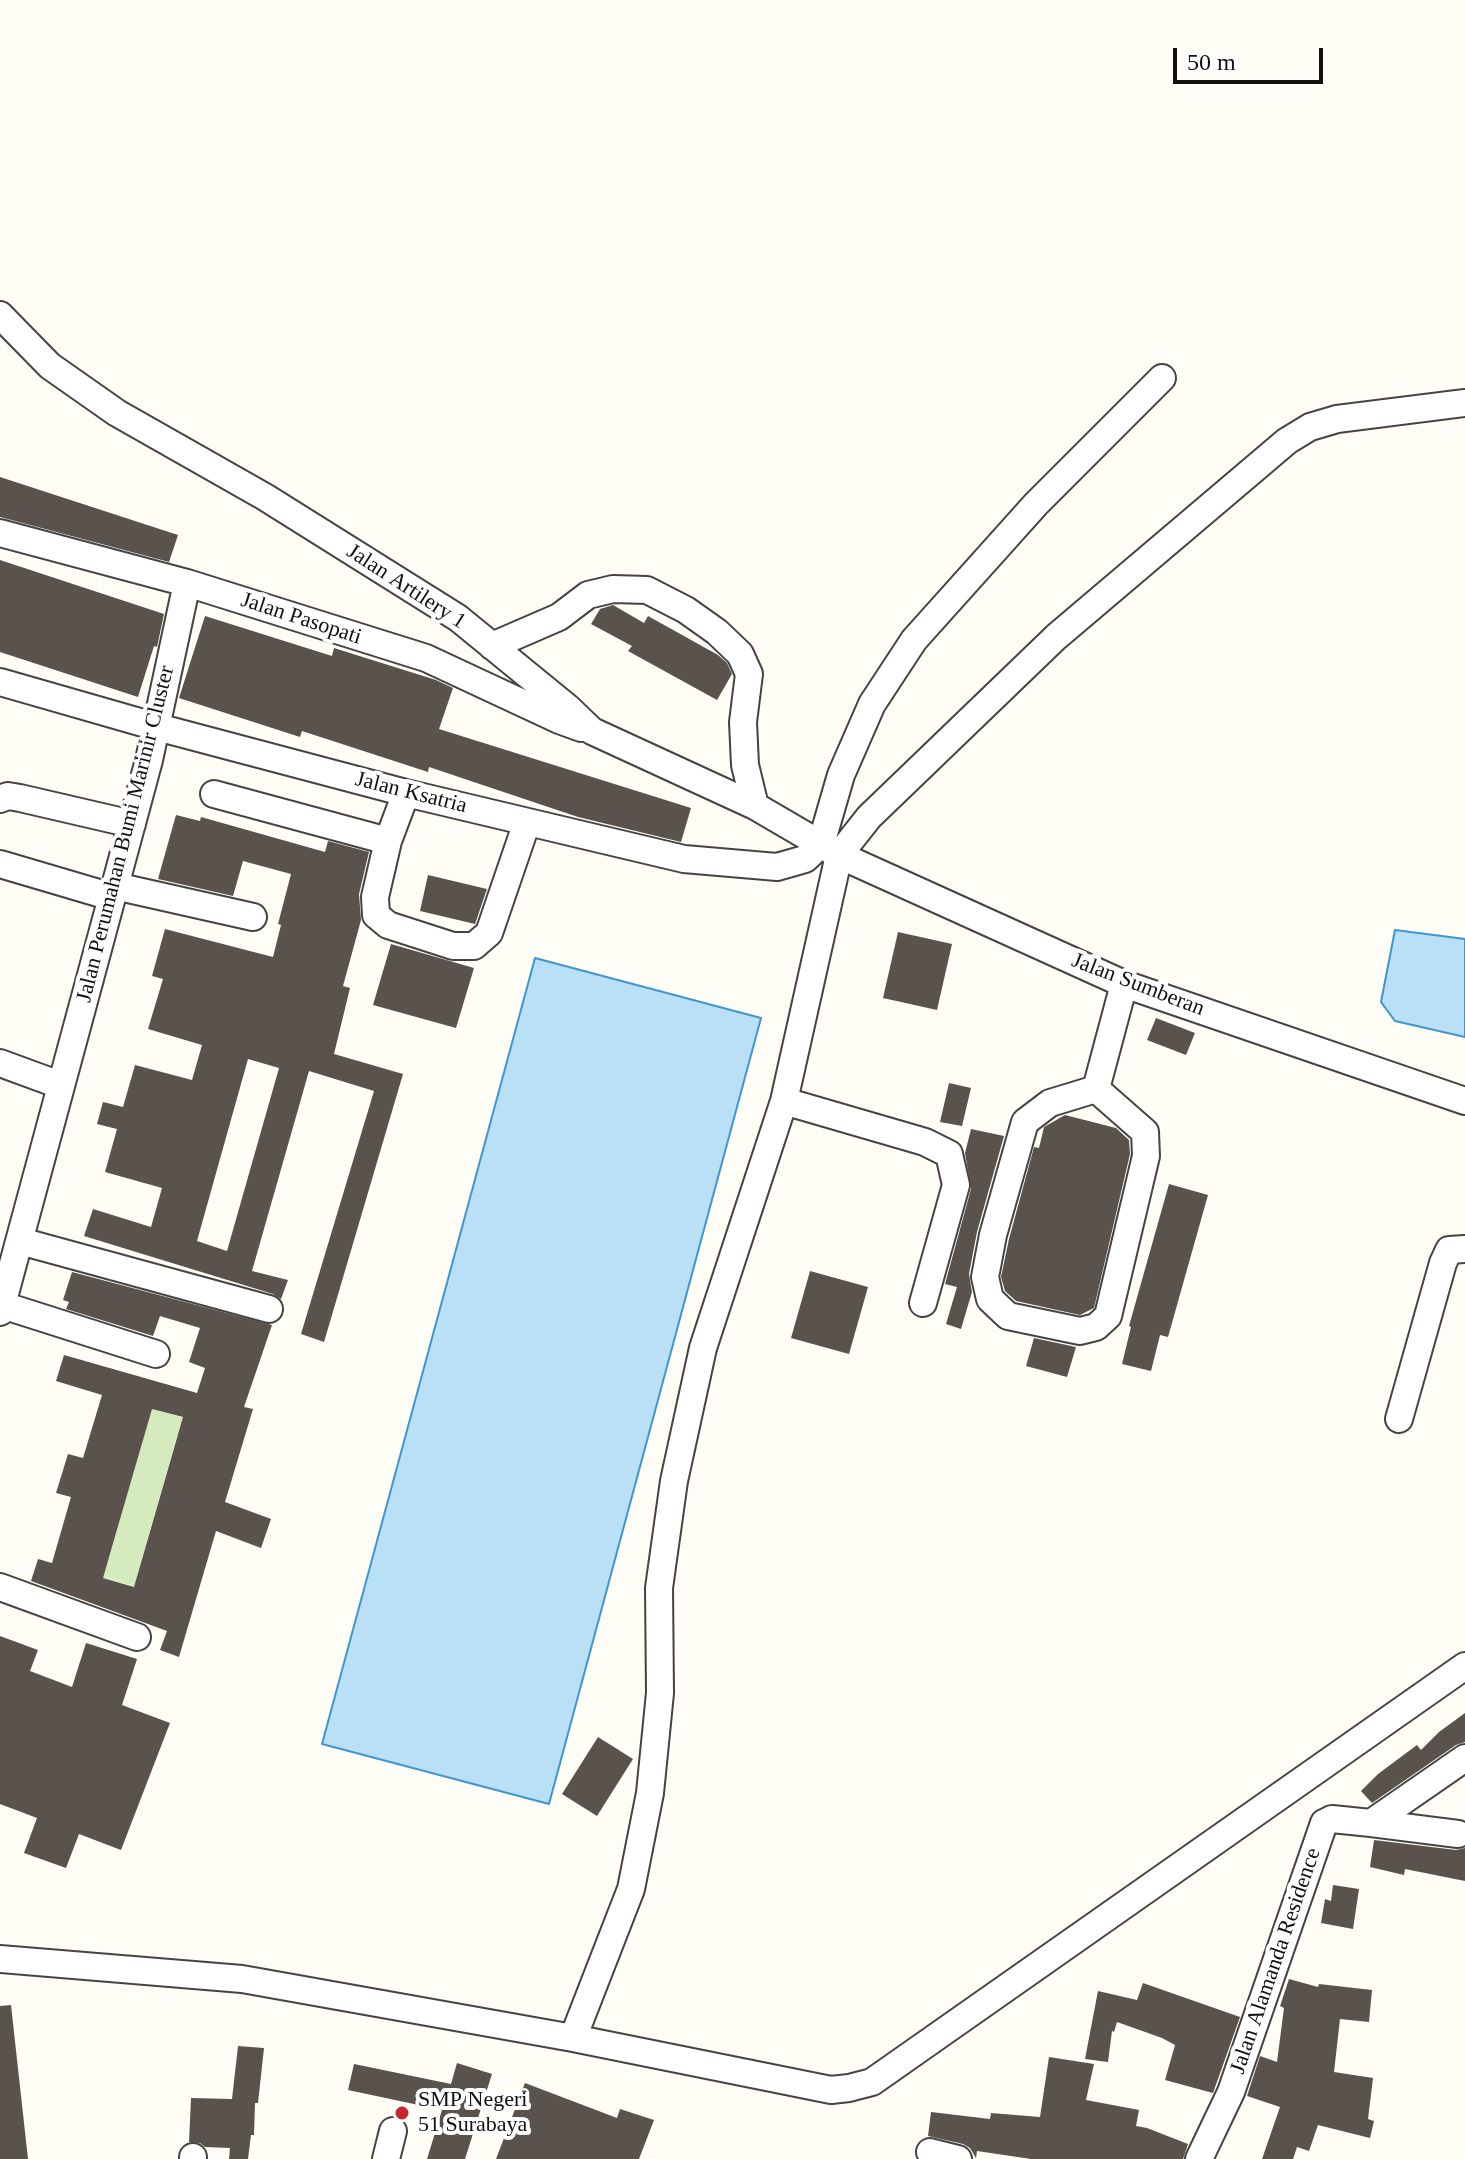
<!DOCTYPE html>
<html>
<head>
<meta charset="utf-8">
<style>
	body { margin:0 }
	#map { position:relative; width:1465px; height:2159px; overflow:hidden; background:#fffdf5; font-family:"Times New Roman",serif }
	canvas { display:block }
	.scale { position:absolute; left:1173px; top:48px; width:150px; height:36px; box-sizing:border-box; border:4px solid #111; border-top:0; padding-left:10px; font-size:24px; line-height:28px; white-space:nowrap; color:#111; -webkit-text-stroke:6px #fff; paint-order:stroke }
</style>
</head>
<body>
<div id="map">
<canvas width="1465" height="2159"></canvas>
<div class="scale">50 m</div>
</div>
<script>
const ctx = document.querySelector('canvas').getContext('2d');
ctx.lineJoin = 'round';
function paint(path, color) { ctx.fillStyle = color; ctx.fill(path, 'evenodd'); }
const toPath = rows => new Path2D(rows.map(r => 'M' + r).join(''));
function trace(path, color, width, dash) { ctx.strokeStyle = color; ctx.lineWidth = width; ctx.lineCap = dash ? 'butt' : 'round'; ctx.setLineDash(dash || []); ctx.stroke(path); }
function write(font, color, halo, rows, align = 'center') {
  ctx.font = font + ' "Times New Roman",serif'; ctx.lineWidth = 8; ctx.setLineDash([]); ctx.textBaseline = 'middle'; ctx.strokeStyle = halo; ctx.fillStyle = color; for (const [text, x, y, turn = 0] of rows) {
    ctx.save(); ctx.translate(x, y); ctx.rotate((+turn || 0) * Math.PI / 180); ctx.textAlign = isNaN(turn) ? turn : align; if (halo) ctx.strokeText(text, 0, 0); ctx.fillText(text, 0, 0); ctx.restore();
  }
}
const green = toPath([
	[132,1403,222,1429,177,1436,138,1572,147,1590,83,1572,109,1558,146,1429]
]);
const water = toPath([
	[1395,930,1465,939,1465,1037,1395,1021,1381,1002,1395,930],
	[535,958,761,1018,549,1804,322,1744,535,958]
]);
const building = toPath([
	[0,477,178,535,169,562,0,517],
	[0,560,164,614,157,647,154,646,138,697,0,652],
	[613,605,644,623,648,616,718,655,727,663,732,674,717,700,628,651,632,646,591,624,600,609],
	[205,616,332,656,334,648,436,680,453,688,439,729,691,808,681,842,578,817,429,767,428,772,302,731,300,737,179,698],
	[176,815,200,821,201,817,325,852,328,841,369,852,359,894,361,920,343,986,350,988,334,1054,403,1074,324,1342,301,1334,374,1091,309,1071,252,1271,288,1280,281,1299,273,1294,84,1236,93,1209,151,1227,162,1188,105,1172,117,1129,97,1124,103,1102,123,1107,135,1065,192,1080,202,1045,148,1029,163,979,152,976,165,929,273,957,281,925,278,924,291,874,243,861,233,896,158,879],
	[248,1059,279,1068,227,1251,197,1241],
	[428,875,487,889,475,924,420,911],
	[898,932,952,944,937,1010,883,998],
	[391,944,474,968,456,1028,373,1005],
	[1156,1018,1195,1033,1186,1055,1147,1040],
	[949,1083,971,1088,962,1126,940,1122],
	[1065,1115,1116,1128,1129,1140,1130,1154,1094,1308,1080,1315,1016,1301,1005,1291,1001,1277,1009,1239,1034,1147,1039,1148,1044,1127],
	[971,1129,1004,1136,977,1232,969,1274,972,1292,961,1329,946,1324,957,1287,945,1284,971,1189,965,1153],
	[1169,1184,1208,1195,1168,1337,1160,1335,1151,1371,1122,1364,1131,1327,1129,1326],
	[810,1271,868,1287,849,1354,791,1338],
	[72,1272,272,1325,244,1407,253,1409,225,1502,271,1519,261,1548,216,1531,179,1657,160,1650,167,1631,31,1581,38,1559,52,1563,71,1497,56,1493,68,1454,83,1458,102,1395,56,1381,64,1355,197,1393,205,1368,189,1362,200,1328,160,1316,153,1336,66,1309,69,1302,63,1300],
	[152,1409,183,1417,134,1587,103,1578],
	[1034,1338,1076,1347,1067,1377,1026,1366],
	[0,1636,38,1650,30,1671,72,1687,86,1643,137,1659,122,1705,170,1723,121,1850,79,1834,66,1868,24,1853,37,1818,0,1804],
	[1465,1713,1465,1742,1456,1745,1372,1803,1361,1791,1378,1774,1417,1745,1421,1750,1439,1732],
	[598,1737,633,1759,597,1816,562,1794],
	[1374,1840,1456,1850,1465,1848,1465,1881,1405,1869,1404,1875,1370,1867],
	[1333,1885,1359,1889,1353,1929,1321,1923,1325,1899,1331,1901],
	[1289,1979,1318,1987,1319,1984,1372,1990,1369,2022,1340,2019,1334,2072,1373,2078,1368,2119,1374,2121,1370,2138,1318,2125,1309,2151,1297,2147,1293,2159,1262,2159,1280,2107,1247,2096,1260,2056,1277,2062,1284,2008,1280,2006],
	[1143,1983,1240,2017,1213,2093,1165,2080,1175,2045,1162,2038,1117,2022,1114,2032,1112,2031,1108,2062,1085,2059,1098,1991,1137,2000],
	[11,2005,28,2159,0,2159,0,2006],
	[238,2046,264,2048,258,2103,255,2103,254,2135,251,2135,248,2159,229,2159,230,2148,205,2147,200,2143,189,2142,191,2098,232,2099],
	[1049,2057,1094,2064,1086,2100,1139,2110,1136,2126,1147,2128,1188,2144,1183,2159,1031,2159,977,2151,976,2158,970,2148,963,2144,928,2136,931,2112,990,2119,991,2113,1040,2117],
	[457,2063,492,2074,465,2159,427,2159,442,2110,348,2090,354,2064,451,2084],
	[525,2083,617,2118,620,2109,654,2120,639,2159,496,2159]
]);
const minor = toPath([
	[0,315,50,366,117,413,265,497,458,618,567,707,592,731,755,806,839,855,1124,984,1465,1101],
	[0,533,187,583,426,658,559,720,581,728],
	[492,646,559,617,588,595,613,589,647,590,686,610,717,632,740,654,749,674,743,722,745,765,755,806],
	[0,682,157,727,406,793,684,859,777,867,805,859,821,844],
	[406,793,388,841,375,897,376,915,388,925,453,946,474,946,489,933,527,822],
	[214,794,388,841],
	[0,799,8,796,20,798,132,824],
	[821,844,841,775,872,704,914,640,1036,504,1162,378],
	[0,864,112,897],
	[115,886,253,917],
	[0,1063,60,1085],
	[1096,1089,1050,1103,1025,1122,993,1235,985,1277,990,1299,1008,1316,1080,1331,1096,1327,1108,1316,1146,1156,1145,1132,1096,1089,1124,984],
	[784,1101,925,1142,949,1154,956,1185,923,1303],
	[20,1241,269,1309],
	[2,1305,156,1354],
	[0,1312,149,760,187,583],
	[1399,1419,1443,1263,1449,1250,1465,1249],
	[0,1587,137,1637],
	[1371,1823,1458,1834],
	[0,1959,242,1979,573,2038,831,2090,849,2088,872,2082,1465,1666],
	[573,2038,631,1889,650,1793,660,1693,659,1588,674,1481,703,1348,784,1101,839,855,869,817,1056,637,1287,441,1310,427,1337,419,1465,403],
	[930,2152,958,2159],
	[193,2159,193,2157],
	[386,2159,393,2131],
	[1199,2159,1231,2092,1324,1823,1332,1819,1371,1823,1465,1758]
]);
const markers = [
	[402,2113,8,"#c4262e"]
];
const streetNames = [
	["Jalan Artilery 1",406,587,33],
	["Jalan Pasopati",301,619,18],
	["Jalan Ksatria",411,793,14],
	["Jalan Perumahan Bumi Marinir Cluster",126,834,-76],
	["Jalan Sumberan",1138,985,21],
	["Jalan Alamanda Residence",1276,1961,-71]
];
const poiNames = [
	["SMP Negeri",418,2100],
	["51 Surabaya",418,2125]
];
paint(green, '#d5ebbd');
paint(water, '#b9e0f7');
trace(water, '#3f96cf', 2);
paint(building, '#5a524d');
trace(minor, '#444', 30);
trace(minor, '#fff', 26);
for (const [x, y, r, color] of markers) { const dot = new Path2D(); dot.arc(x, y, r, 0, 2 * Math.PI); ctx.fillStyle = color; ctx.fill(dot); trace(dot, '#fff', 3); }
write('22px', '#111', '#fff', streetNames);
write('22px', '#111', '#fff', poiNames, 'left');
</script>
</body>
</html>
